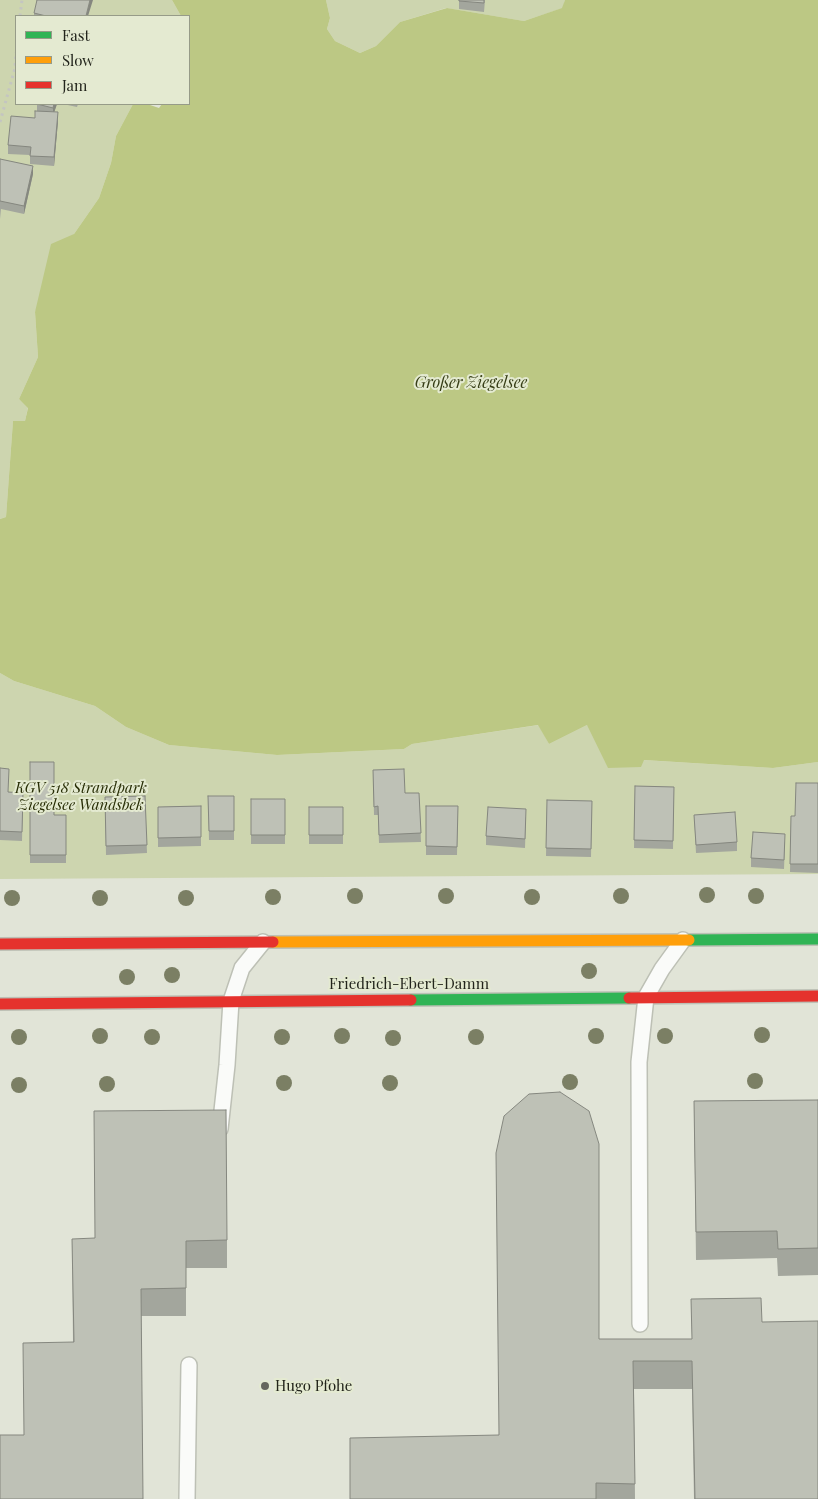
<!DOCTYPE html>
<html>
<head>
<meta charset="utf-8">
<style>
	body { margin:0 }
	#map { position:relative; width:818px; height:1499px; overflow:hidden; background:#e1e4d7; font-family:"Playfair Display",serif }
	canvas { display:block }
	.legend { position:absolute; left:15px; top:15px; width:175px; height:90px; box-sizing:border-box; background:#e4ead1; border:1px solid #969b88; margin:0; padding:6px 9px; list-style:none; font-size:15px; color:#22241b }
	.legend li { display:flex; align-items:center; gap:10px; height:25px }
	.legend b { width:25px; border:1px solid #969b88 }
</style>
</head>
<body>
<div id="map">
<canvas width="818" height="1499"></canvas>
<ul class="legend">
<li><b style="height:6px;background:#30b455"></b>Fast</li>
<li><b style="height:6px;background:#ff9f0a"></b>Slow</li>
<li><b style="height:6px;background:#e5322d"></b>Jam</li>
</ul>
</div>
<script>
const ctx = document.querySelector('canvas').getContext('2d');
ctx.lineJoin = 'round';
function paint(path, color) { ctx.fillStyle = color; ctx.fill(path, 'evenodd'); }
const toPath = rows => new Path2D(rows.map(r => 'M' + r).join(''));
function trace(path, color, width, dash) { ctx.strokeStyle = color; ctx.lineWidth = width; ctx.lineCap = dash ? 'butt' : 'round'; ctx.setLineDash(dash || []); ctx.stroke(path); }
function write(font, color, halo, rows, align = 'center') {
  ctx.font = font + ' "Playfair Display",serif'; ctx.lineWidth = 4; ctx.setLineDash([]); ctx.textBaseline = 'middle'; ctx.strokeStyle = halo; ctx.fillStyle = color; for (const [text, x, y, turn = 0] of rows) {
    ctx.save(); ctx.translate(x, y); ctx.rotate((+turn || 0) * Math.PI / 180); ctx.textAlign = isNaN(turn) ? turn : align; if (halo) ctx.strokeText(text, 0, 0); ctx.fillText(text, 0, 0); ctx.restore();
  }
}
const green = toPath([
	[0,0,172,0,181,16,16,16,16,104,133,104,116,136,111,163,99,198,74,234,35,312,38,357,19,399,28,407,25,421,13,421,6,517,0,519],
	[326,0,565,0,563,8,524,21,446,8,400,22,376,46,360,53,335,41,327,29,330,18],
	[0,673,14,681,95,706,126,727,169,745,277,755,404,749,412,744,539,725,549,744,587,725,643,760,773,768,818,762,818,874,0,879]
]);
const water = toPath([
	[172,0,326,0,330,18,327,29,335,41,360,53,376,46,400,22,447,8,524,21,562,8,565,0,818,0,818,762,773,768,644,760,641,767,608,768,587,725,549,744,538,725,412,744,404,749,277,755,169,745,126,727,95,706,14,681,0,673,0,519,6,517,13,421,25,421,28,408,19,399,38,357,35,312,51,244,74,234,99,198,111,163,116,136,133,104,147,104,159,108,162,104,189,104,189,16,181,16]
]);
const path = toPath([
	[20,16,22,0],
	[0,122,15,68,16,52]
]);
const lane = toPath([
	[220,1129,227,1065,231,1001,242,968,263,942],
	[640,1324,639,1062,646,997,662,969,683,940],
	[187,1499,189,1365]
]);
const fast = toPath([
	[689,940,818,939],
	[411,1000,629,998]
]);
const slow = toPath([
	[273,942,689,940]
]);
const jam = toPath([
	[0,944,273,942],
	[629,998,818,996],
	[0,1004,411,1000]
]);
const trees = [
	[707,895],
	[355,896],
	[446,896],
	[621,896],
	[756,896],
	[273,897],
	[532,897],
	[12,898],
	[100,898],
	[186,898],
	[589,971],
	[172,975],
	[127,977],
	[762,1035],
	[100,1036],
	[342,1036],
	[596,1036],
	[665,1036],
	[19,1037],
	[152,1037],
	[282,1037],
	[476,1037],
	[393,1038],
	[755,1081],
	[570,1082],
	[284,1083],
	[390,1083],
	[107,1084],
	[19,1085]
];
const wall = toPath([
	[459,0,485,0,484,12,459,9],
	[34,13,88,16,34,16],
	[35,104,57,104,54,112,58,121,54,166,30,164,30,155,8,154,8,145,35,118,37,111,37,104],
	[63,104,78,104,77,107],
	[0,159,33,174,24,214,1,209,0,219],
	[30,762,54,815,66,815,66,863,30,863],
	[0,768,8,792,23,793,22,841,0,840],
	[373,770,405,793,419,793,421,842,379,843,378,815,374,815],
	[818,783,818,873,790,872,791,816,795,816],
	[635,786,674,787,673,849,634,848],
	[145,796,147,853,106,855,105,797],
	[208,796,234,796,234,840,209,840],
	[251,799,285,799,285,844,251,844],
	[547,800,592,801,591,857,546,856],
	[201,806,201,846,158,847,158,807],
	[426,806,458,806,457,855,426,855],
	[309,807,343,807,343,844,309,844],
	[694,815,737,842,737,851,696,853],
	[526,817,525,848,486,845,486,836],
	[785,842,784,869,751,867,751,858],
	[818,1100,818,1275,778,1276,777,1258,696,1260,694,1101],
	[72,1239,227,1240,227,1268,186,1268,186,1316,141,1316,24,1435,73,1342],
	[691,1299,762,1322,818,1499,694,1499,692,1389,634,1389,635,1499,350,1499,499,1435,599,1339,692,1339]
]);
const shadedWall = toPath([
	[90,0,93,0,88,16,86,16],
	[54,104,57,104,53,116,53,108],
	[58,112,58,121,54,166,54,157],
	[33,166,33,174,24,214,24,206]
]);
const building = toPath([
	[37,0,90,0,86,16,46,16,34,13,37,0],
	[459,0,484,0,484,3,459,1,459,0],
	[37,104,54,104,53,108,37,104],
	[35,111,58,112,54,157,30,156,31,147,8,145,11,116,35,118,35,111],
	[0,159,33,166,24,206,0,201,0,159],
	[30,762,54,762,54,815,66,815,66,855,30,855,30,762],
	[0,768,9,769,8,792,23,793,22,832,0,831,0,768],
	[404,769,405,793,419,793,421,833,379,835,378,806,374,807,373,770,404,769],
	[796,783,818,783,818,864,790,864,791,816,795,816,796,783],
	[635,786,674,787,673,841,634,840,635,786],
	[145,796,147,845,106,846,105,797,145,796],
	[208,796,234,796,234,831,209,831,208,796],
	[251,799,285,799,285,835,251,835,251,799],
	[547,800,592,801,591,849,546,848,547,800],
	[201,806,201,837,158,838,158,807,201,806],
	[426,806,458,806,457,847,426,846,426,806],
	[309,807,343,807,343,835,309,835,309,807],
	[488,807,526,809,525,839,486,836,488,807],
	[735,812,737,842,696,845,694,815,735,812],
	[753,832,785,834,784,860,751,858,753,832],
	[560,1092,589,1111,599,1144,599,1339,692,1339,691,1299,761,1298,762,1322,818,1321,818,1499,695,1499,692,1361,633,1361,635,1484,596,1483,596,1499,350,1499,350,1438,499,1435,496,1153,504,1116,529,1094,560,1092],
	[818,1100,818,1248,778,1249,777,1231,696,1232,694,1101,818,1100],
	[226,1110,227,1240,186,1241,186,1288,141,1289,143,1499,0,1499,0,1435,24,1435,23,1343,74,1342,72,1239,95,1238,94,1111,226,1110]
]);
const markers = [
	[265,1386,5,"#65675d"]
];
const parkNames = [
	["KGV 518 Strandpark",81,788],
	["Ziegelsee Wandsbek",81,805]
];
const streetNames = [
	["Friedrich-Ebert-Damm",409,984]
];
const poiNames = [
	["Hugo Pfohe",275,1386]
];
const waterNames = [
	["Großer Ziegelsee",471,383]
];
paint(green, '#cdd5af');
paint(water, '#bcc884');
trace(lane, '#bdc0b5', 18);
trace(fast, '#bdc0b5', 14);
trace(slow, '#bdc0b5', 14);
trace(jam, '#bdc0b5', 14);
trace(path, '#c4c5c1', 3, [2.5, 4]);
trace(lane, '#fafbf9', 15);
trace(fast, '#30b455', 11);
trace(slow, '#ff9f0a', 11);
trace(jam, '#e5322d', 11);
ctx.fillStyle = '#7b7f64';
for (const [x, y] of trees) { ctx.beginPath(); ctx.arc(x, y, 8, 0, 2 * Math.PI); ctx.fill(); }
paint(wall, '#a3a69d');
paint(shadedWall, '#85877f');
paint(building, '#bec1b6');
trace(building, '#85877f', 1);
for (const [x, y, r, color] of markers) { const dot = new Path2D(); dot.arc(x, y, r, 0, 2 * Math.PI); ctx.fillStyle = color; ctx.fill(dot); trace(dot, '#e4ead1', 2); }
write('italic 15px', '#272d05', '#e4ead1', parkNames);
write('15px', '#22241b', '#e4ead1', streetNames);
write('15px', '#22241b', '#e4ead1', poiNames, 'left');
write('italic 16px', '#373e17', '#e4ead1', waterNames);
</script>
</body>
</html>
